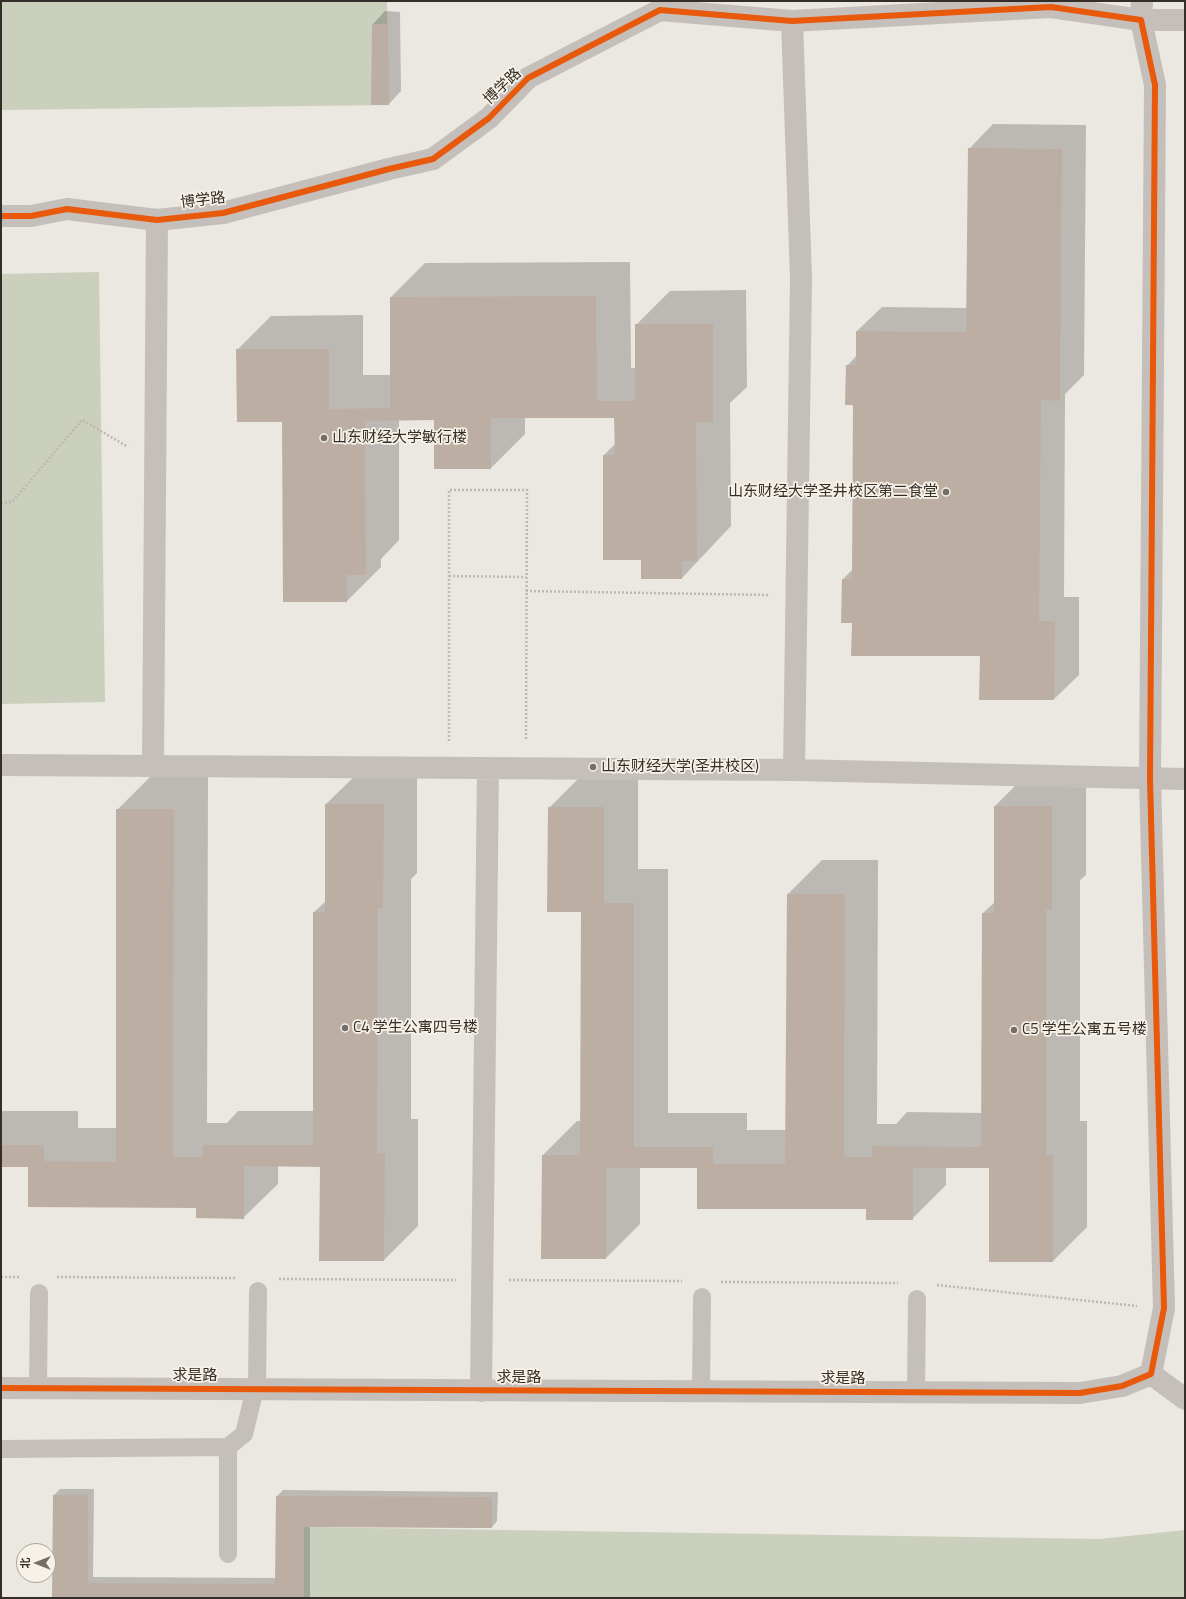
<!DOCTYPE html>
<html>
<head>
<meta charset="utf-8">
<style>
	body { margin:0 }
	#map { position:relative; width:1186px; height:1599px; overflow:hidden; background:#ebe7e1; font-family:"Titillium Web","Noto Sans SC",sans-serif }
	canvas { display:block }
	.frame { position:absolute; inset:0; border:2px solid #342d29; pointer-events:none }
	.north { position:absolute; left:16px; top:1543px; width:40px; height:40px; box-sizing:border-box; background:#f7f2e8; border:1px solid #a9a39c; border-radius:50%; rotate:270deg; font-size:11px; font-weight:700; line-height:16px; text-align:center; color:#342d29 }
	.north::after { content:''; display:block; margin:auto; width:14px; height:18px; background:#746e69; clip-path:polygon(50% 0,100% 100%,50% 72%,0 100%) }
</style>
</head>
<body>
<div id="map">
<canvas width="1186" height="1599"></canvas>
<div class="frame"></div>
<div class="north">北</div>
</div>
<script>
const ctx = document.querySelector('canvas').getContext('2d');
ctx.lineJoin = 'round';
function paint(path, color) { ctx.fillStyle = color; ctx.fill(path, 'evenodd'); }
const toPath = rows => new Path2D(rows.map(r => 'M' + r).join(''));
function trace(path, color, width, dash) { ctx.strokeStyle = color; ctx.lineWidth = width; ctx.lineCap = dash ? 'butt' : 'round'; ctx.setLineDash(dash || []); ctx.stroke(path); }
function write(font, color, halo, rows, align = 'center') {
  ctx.font = font + ' "Titillium Web","Noto Sans SC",sans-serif'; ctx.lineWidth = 3.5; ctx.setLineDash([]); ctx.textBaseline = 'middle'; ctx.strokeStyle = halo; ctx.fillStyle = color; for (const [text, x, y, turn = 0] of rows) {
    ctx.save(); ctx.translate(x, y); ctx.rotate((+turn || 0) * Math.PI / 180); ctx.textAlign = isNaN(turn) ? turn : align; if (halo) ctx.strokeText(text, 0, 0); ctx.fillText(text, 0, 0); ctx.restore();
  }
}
const green = toPath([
	[1,1,387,1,389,105,1,110],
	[99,272,105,702,1,704,1,274],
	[304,1527,1100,1539,1185,1530,1185,1598,304,1598]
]);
const shadow = toPath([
	[385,11,400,12,401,91,389,104,372,104,373,24],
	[993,124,1086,125,1084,375,1065,394,1064,597,1079,597,1079,675,1054,699,980,699,981,655,853,622,843,579,853,569,854,404,847,366,857,355,857,331,882,307,968,308,969,149],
	[630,262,631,368,636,368,636,325,670,291,746,290,747,387,730,403,731,526,682,578,642,559,604,455,616,443,615,417,525,417,525,434,491,468,435,419,399,420,399,540,381,559,381,567,347,601,283,421,237,350,271,316,363,315,363,375,391,375,391,297,425,263],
	[361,770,417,770,417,873,411,879,411,1119,418,1119,418,1226,384,1260,321,1166,278,1165,278,1184,243,1218,29,1166,1,1166,1,1111,78,1111,78,1128,117,1128,117,810,151,776,208,776,207,1123,227,1123,238,1111,314,1111,314,912,326,901,326,804],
	[1029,772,1086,772,1086,875,1080,880,1080,1121,1087,1121,1087,1227,1053,1261,990,1167,946,1167,946,1185,912,1219,698,1167,640,1167,640,1224,606,1258,543,1155,577,1121,581,1121,582,911,549,808,583,774,638,774,638,869,668,869,668,1113,747,1113,747,1130,786,1130,788,894,822,860,878,860,877,1124,896,1124,907,1112,983,1113,983,913,995,902,995,806],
	[60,1489,94,1489,93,1577,276,1578,277,1496,283,1490,498,1492,497,1521,491,1528,310,1526,310,1598,53,1598,54,1495]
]);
const building = toPath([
	[372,24,388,24,389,105,371,105],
	[968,148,1062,149,1060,401,1041,400,1039,621,1055,621,1054,700,979,700,980,656,851,656,852,623,841,623,842,579,852,579,853,405,845,405,846,365,856,365,856,331,966,332],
	[596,296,597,401,635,401,635,324,713,324,713,422,696,422,697,561,682,561,682,579,641,579,641,560,603,560,603,455,615,455,614,418,491,418,491,469,434,469,434,420,365,421,366,575,347,575,347,602,283,602,282,422,237,422,236,349,329,349,329,409,390,408,390,297],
	[325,804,384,804,383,908,378,908,377,1153,385,1153,384,1261,319,1261,320,1167,244,1166,244,1219,196,1218,196,1208,28,1207,28,1167,1,1167,1,1145,44,1145,44,1161,116,1162,116,809,174,809,173,1157,203,1157,203,1145,313,1145,313,912,325,912],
	[994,806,1052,806,1052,910,1046,910,1046,1155,1053,1155,1053,1262,989,1262,989,1168,913,1168,913,1220,866,1220,866,1209,697,1209,697,1168,606,1168,606,1259,541,1259,542,1155,580,1155,581,912,547,912,548,807,604,807,604,903,634,903,634,1147,713,1147,713,1164,785,1164,787,894,845,894,844,1157,872,1157,872,1146,981,1147,982,913,994,913],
	[53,1495,88,1495,88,1583,275,1584,276,1496,492,1497,492,1528,304,1527,304,1598,52,1598]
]);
const path = toPath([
	[1,504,13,501,82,420,128,447],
	[449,576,526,577],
	[526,591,770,595],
	[449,741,449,490,527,490,526,741],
	[1,1277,20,1277],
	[57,1277,236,1278],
	[279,1279,456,1280],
	[509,1280,682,1281],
	[721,1282,898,1283],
	[937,1285,1137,1306]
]);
const service = toPath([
	[38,1389,39,1293],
	[257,1389,258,1291],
	[701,1391,702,1297],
	[916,1393,917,1299],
	[228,1447,228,1554],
	[1,1449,228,1447,244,1434,255,1389]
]);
const minor = toPath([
	[1142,1,1141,20,1185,20],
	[792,21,801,278,794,770],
	[1,216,31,216,67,209,157,220,223,213,389,169,433,159,489,118,528,78,660,10,792,21,1051,7,1141,20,1155,85,1150,779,1164,1308,1151,1374,1122,1386,1080,1393,1,1388],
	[1,765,794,770,1185,779],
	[153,766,157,220],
	[1151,1374,1185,1399],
	[481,1391,488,768]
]);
const cycleway = toPath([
	[1,216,31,216,67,209,157,220,223,213,389,169,433,159,489,118,528,78,660,10,792,21,1051,7,1141,20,1155,85,1150,779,1164,1308,1151,1374,1122,1386,1080,1393,1,1388]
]);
const markers = [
	[324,438,4,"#746e69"],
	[946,492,4,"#746e69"],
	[593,767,4,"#746e69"],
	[345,1028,4,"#746e69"],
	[1014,1030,4,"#746e69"]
];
const streetNames = [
	["博学路",503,87,-43],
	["博学路",203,201,-7],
	["求是路",195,1376],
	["求是路",519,1378],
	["求是路",843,1379]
];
const poiNames = [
	["山东财经大学敏行楼",332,438],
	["山东财经大学圣井校区第二食堂",938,492,"right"],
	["山东财经大学(圣井校区)",601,767],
	["C4 学生公寓四号楼",353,1028],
	["C5 学生公寓五号楼",1022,1030]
];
paint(green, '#cbd0bc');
paint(shadow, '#0003');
paint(building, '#bdaea4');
trace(path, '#bdb8b2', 2.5, [2, 2]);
trace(service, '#c4bfba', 18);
trace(minor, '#c4bfba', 22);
trace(cycleway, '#e8590c', 6);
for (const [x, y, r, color] of markers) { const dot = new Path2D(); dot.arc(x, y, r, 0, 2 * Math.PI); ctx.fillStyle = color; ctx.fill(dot); trace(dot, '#f7f2e8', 1.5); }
write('15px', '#342d29', '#f7f2e8', streetNames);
write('15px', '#342d29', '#f7f2e8', poiNames, 'left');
</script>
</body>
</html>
